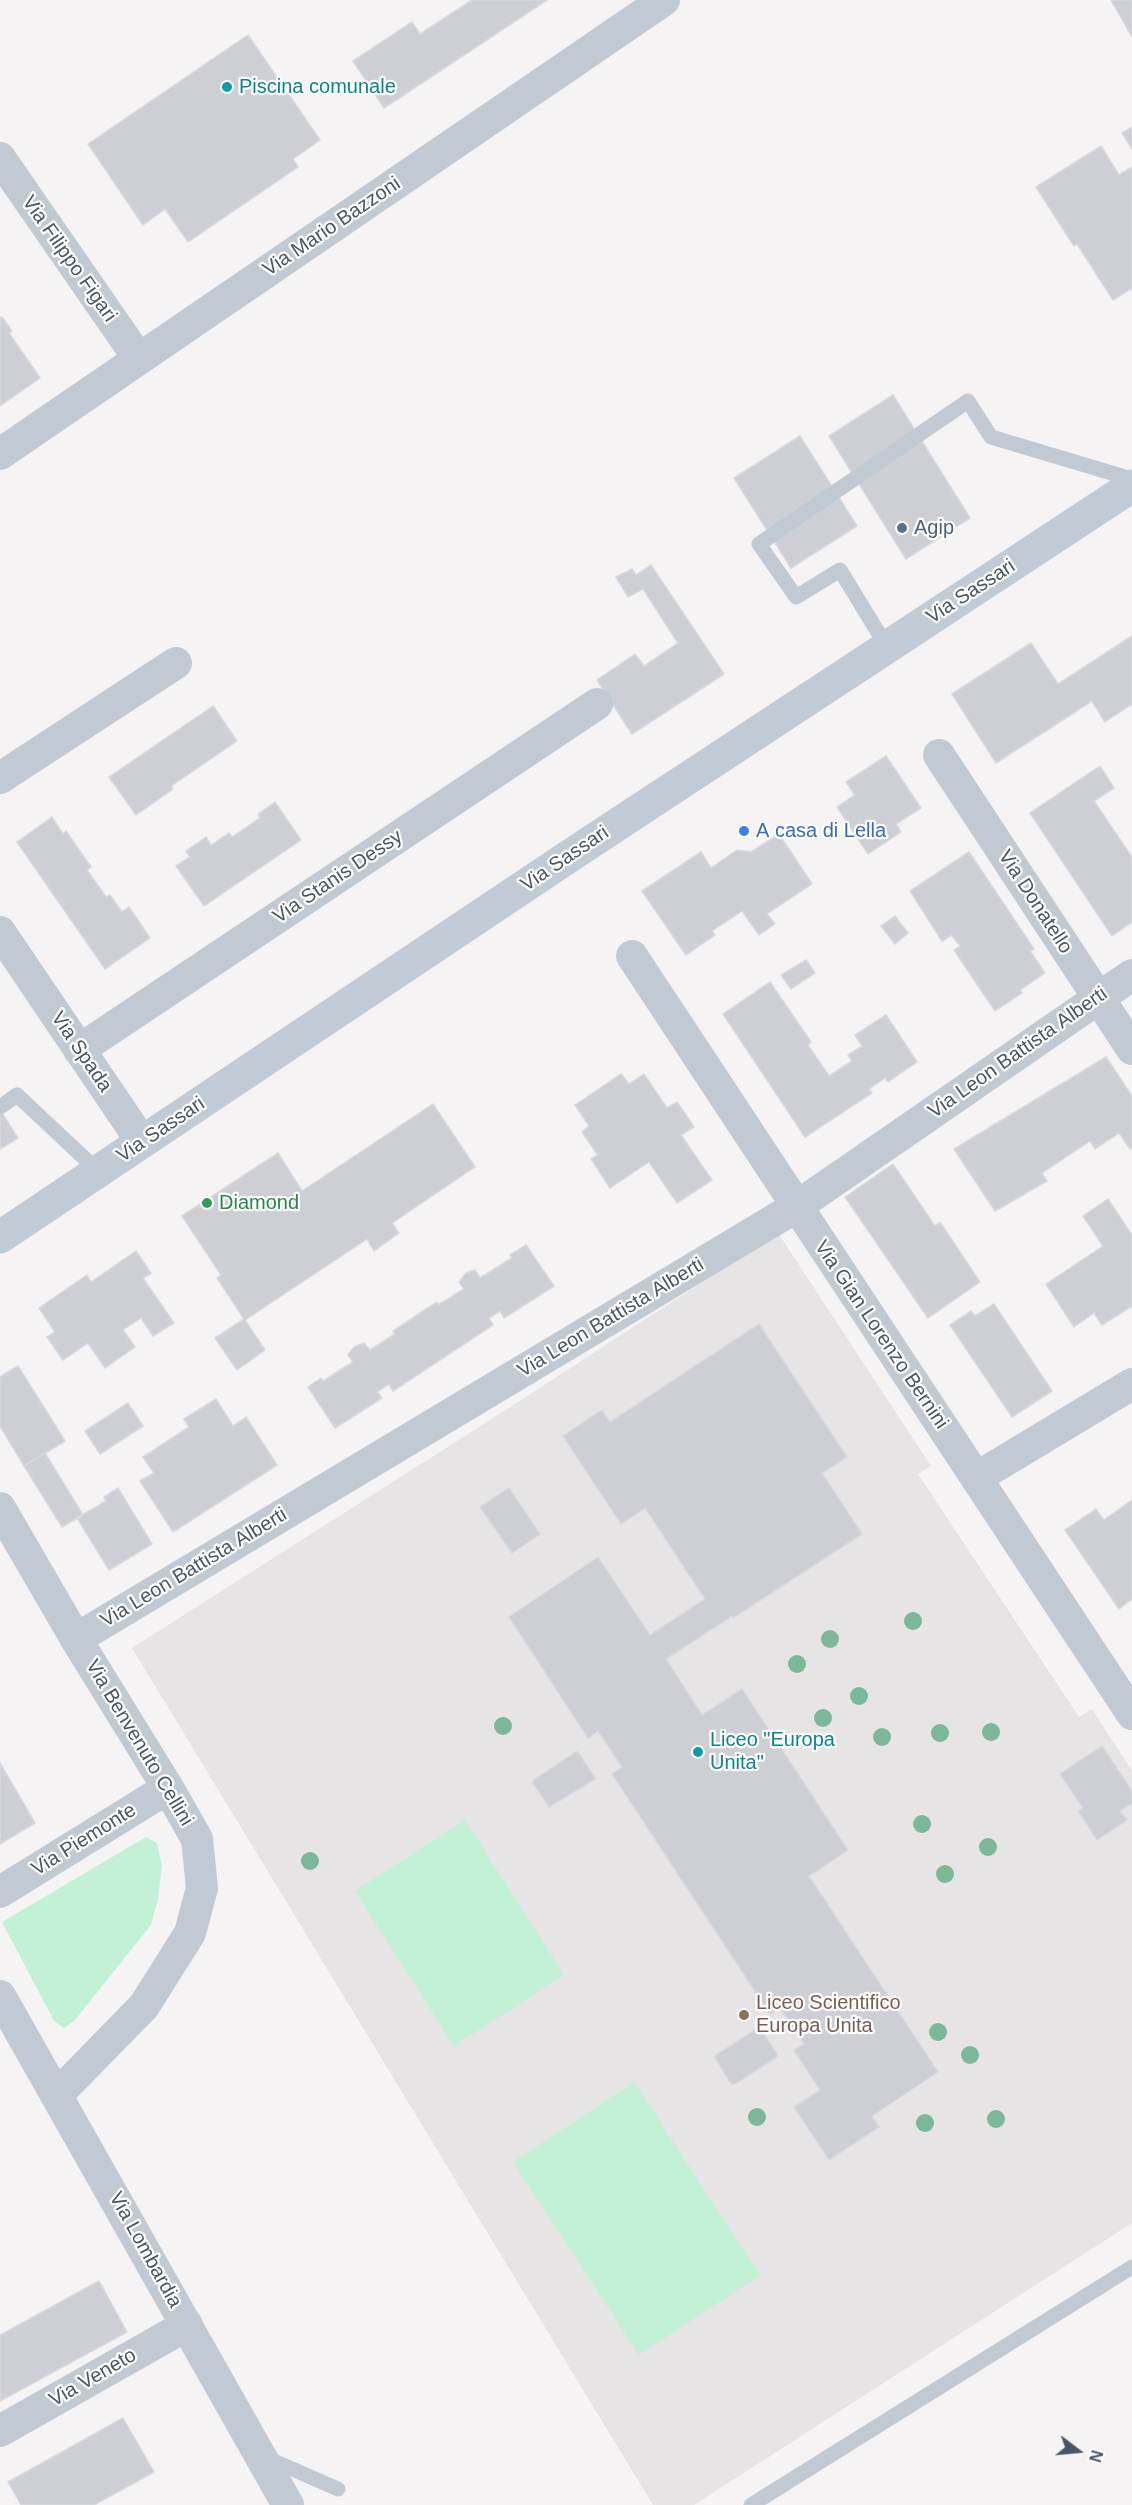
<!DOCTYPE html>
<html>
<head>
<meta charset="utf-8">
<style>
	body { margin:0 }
	#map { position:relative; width:1132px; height:2505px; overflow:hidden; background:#f5f3f3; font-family:Arial,sans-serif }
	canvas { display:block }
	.north { position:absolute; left:1048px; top:2421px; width:60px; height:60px; -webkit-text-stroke:4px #fff; paint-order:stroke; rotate:106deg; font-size:16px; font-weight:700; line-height:24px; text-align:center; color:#4a5661 }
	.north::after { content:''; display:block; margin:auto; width:21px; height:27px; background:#4a5661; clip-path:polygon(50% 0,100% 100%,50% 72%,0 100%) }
</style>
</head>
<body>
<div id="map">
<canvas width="1132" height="2505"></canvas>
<div class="north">N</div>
</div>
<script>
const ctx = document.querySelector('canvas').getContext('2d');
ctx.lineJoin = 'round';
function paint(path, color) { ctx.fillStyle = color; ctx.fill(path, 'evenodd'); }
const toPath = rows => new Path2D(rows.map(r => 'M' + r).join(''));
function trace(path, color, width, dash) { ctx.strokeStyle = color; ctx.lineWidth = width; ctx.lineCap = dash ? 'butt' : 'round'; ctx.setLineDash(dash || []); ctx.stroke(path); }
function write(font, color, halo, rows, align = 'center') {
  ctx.font = font + ' Arial,sans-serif'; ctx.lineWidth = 4.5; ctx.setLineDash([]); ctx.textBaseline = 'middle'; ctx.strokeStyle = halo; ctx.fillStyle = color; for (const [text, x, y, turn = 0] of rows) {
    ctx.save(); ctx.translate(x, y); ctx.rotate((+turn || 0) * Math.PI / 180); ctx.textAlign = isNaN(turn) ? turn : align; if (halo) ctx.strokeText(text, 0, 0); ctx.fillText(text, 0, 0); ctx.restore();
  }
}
const education = toPath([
	[778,1233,931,1466,918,1474,1079,1717,1092,1709,1132,1771,1132,2223,694,2505,653,2505,132,1648,509,1408]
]);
const green = toPath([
	[465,1820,564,1975,454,2046,355,1891],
	[146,1837,157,1843,162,1865,158,1899,151,1925,75,2020,64,2028,54,2021,2,1922],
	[634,2082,760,2275,639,2355,513,2162]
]);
const building = toPath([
	[472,0,547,0,384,108,353,61,412,22,420,34,472,0],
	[1111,0,1132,0,1132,37,1111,0],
	[248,35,320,140,293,159,298,167,188,242,165,209,143,225,88,144,248,35],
	[1132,127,1132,149,1122,133,1132,127],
	[1101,146,1119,175,1132,167,1132,288,1113,300,1077,244,1074,246,1036,187,1101,146],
	[2,317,12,331,9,333,40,378,0,406,0,318,2,317],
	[893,395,970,518,906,559,829,436,893,395],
	[800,436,857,526,791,568,734,478,800,436],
	[651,565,724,674,632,734,597,680,635,654,644,666,678,643,643,589,628,597,616,577,632,569,636,575,651,565],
	[1132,636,1132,704,1105,722,1092,701,996,763,952,694,1031,643,1058,684,1132,636],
	[213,706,237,741,171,786,173,789,136,815,109,777,213,706],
	[886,756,921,808,896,824,901,832,868,854,837,807,855,795,846,782,886,756],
	[1100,766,1114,788,1094,801,1132,857,1132,922,1112,936,1030,813,1100,766],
	[275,802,301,840,204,906,176,866,190,857,186,851,206,837,211,845,229,833,232,837,260,818,258,814,275,802],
	[52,817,63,834,66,831,91,867,87,870,106,897,110,895,122,912,129,907,150,938,105,969,17,842,52,817],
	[779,834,812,884,767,914,775,924,759,935,742,911,712,931,715,935,686,955,642,891,701,852,711,868,737,850,751,852,779,834],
	[969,852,1034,949,1030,951,1045,973,1020,990,1022,993,995,1011,954,950,960,946,952,935,942,941,910,891,969,852],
	[895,916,908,933,895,944,881,926,895,916],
	[806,960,815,973,791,989,781,975,806,960],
	[770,982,811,1042,808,1045,829,1076,852,1061,848,1055,862,1046,855,1035,886,1015,917,1062,888,1082,885,1078,869,1089,872,1093,805,1137,723,1014,770,982],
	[1106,1057,1132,1096,1132,1148,1130,1149,1119,1133,1095,1149,1090,1141,1042,1173,1047,1181,995,1211,954,1149,1106,1057],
	[621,1074,629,1084,644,1074,667,1108,677,1102,694,1127,681,1135,712,1180,677,1203,649,1162,610,1188,591,1159,598,1155,582,1132,589,1126,575,1105,621,1074],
	[433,1104,475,1167,392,1223,399,1233,374,1251,367,1239,245,1320,265,1350,237,1370,215,1338,244,1319,217,1278,221,1275,182,1216,278,1153,302,1191,433,1104],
	[0,1110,18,1138,0,1149,0,1110],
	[893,1164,935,1226,940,1222,980,1282,928,1318,845,1197,893,1164],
	[1108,1199,1132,1235,1132,1306,1102,1325,1094,1313,1074,1327,1046,1284,1103,1246,1083,1216,1108,1199],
	[526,1245,554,1286,504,1318,500,1311,489,1318,493,1325,393,1391,389,1384,377,1392,382,1398,335,1428,308,1387,321,1378,323,1381,353,1362,348,1355,354,1347,364,1343,370,1350,395,1334,393,1331,437,1302,438,1305,464,1289,459,1282,466,1273,475,1270,480,1278,512,1258,510,1255,526,1245],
	[136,1251,151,1273,143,1278,174,1323,153,1336,141,1318,123,1330,135,1347,105,1368,88,1343,63,1360,47,1337,55,1332,39,1308,87,1275,91,1282,136,1251],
	[994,1304,1052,1391,1012,1417,950,1325,971,1311,975,1316,994,1304],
	[759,1324,847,1457,822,1473,862,1534,733,1618,732,1616,666,1659,702,1715,742,1689,848,1850,809,1876,938,2072,872,2116,879,2127,829,2160,794,2107,820,2090,794,2050,804,2044,780,2008,770,2014,612,1774,622,1767,598,1731,588,1738,509,1617,598,1557,650,1635,705,1599,645,1508,621,1524,563,1436,602,1410,610,1422,759,1324],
	[18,1366,65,1441,24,1466,0,1426,0,1377,18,1366],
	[216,1399,233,1426,246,1417,277,1465,173,1532,140,1481,154,1473,143,1457,189,1427,184,1419,216,1399],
	[128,1403,143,1426,100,1454,85,1431,128,1403],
	[45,1453,83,1515,62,1527,24,1466,45,1453],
	[118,1488,152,1544,109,1570,77,1518,106,1501,104,1497,118,1488],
	[509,1488,540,1534,512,1553,480,1507,509,1488],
	[1132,1500,1132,1599,1119,1609,1065,1530,1096,1509,1104,1520,1132,1500],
	[1102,1746,1132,1791,1132,1803,1120,1811,1127,1820,1097,1840,1078,1811,1083,1808,1060,1774,1102,1746],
	[576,1752,578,1752,595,1778,594,1780,549,1807,533,1783,534,1780,576,1752],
	[0,1763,35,1823,0,1844,0,1763],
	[758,2028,760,2028,777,2054,777,2057,735,2084,731,2084,715,2058,716,2055,758,2028],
	[99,2281,127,2332,0,2401,0,2335,99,2281],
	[123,2418,154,2472,94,2505,21,2505,8,2482,123,2418]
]);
const lane = toPath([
	[887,647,840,570,796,597,759,544,968,401,991,437,1132,479],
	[0,1107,17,1095,98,1171],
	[267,2458,338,2489],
	[751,2505,1132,2267]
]);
const street = toPath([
	[0,158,139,359],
	[0,454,664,0],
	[939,755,1132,1049],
	[0,778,176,663],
	[0,932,142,1142],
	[632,956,1132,1714],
	[79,1050,597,704],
	[976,1478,1132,1384],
	[0,1508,76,1639,168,1788,197,1839,202,1888,190,1933,144,2006,57,2095],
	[76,1639,796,1207,1132,975],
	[0,1892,168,1788],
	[0,1996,288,2505],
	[0,2431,187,2325]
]);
const secondary = toPath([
	[0,1237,568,857,1132,486]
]);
const trees = [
	[913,1621],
	[830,1639],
	[797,1664],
	[859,1696],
	[823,1718],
	[503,1726],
	[991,1732],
	[940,1733],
	[882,1737],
	[922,1824],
	[988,1847],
	[310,1861],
	[945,1874],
	[938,2032],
	[970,2055],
	[757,2117],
	[996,2119],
	[925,2123]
];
const markers = [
	[227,87,6,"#0f9aa8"],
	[902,528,6,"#5c6f8a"],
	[744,831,6,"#3f7fe0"],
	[207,1203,6,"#2e9e5b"],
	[698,1752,6,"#0f9aa8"],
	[744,2015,6,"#8d6e63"]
];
const cultureNames = [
	["Piscina comunale",239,87],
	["Liceo \"Europa",710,1740],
	["Unita\"",710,1763]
];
const streetNames = [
	["Via Mario Bazzoni",332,227,-34],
	["Via Filippo Figari",69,259,55],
	["Via Sassari",971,592,-33],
	["Via Sassari",565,859,-34],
	["Via Stanis Dessy",338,877,-34],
	["Via Donatello",1035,902,57],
	["Via Spada",81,1052,56],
	["Via Leon Battista Alberti",1018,1053,-35],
	["Via Sassari",161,1130,-34],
	["Via Leon Battista Alberti",611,1318,-31],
	["Via Gian Lorenzo Bernini",881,1335,56],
	["Via Leon Battista Alberti",194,1568,-31],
	["Via Benvenuto Cellini",139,1743,59],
	["Via Piemonte",84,1840,-32],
	["Via Lombardia",145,2250,61],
	["Via Veneto",93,2378,-30]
];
const serviceNames = [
	["Agip",914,528]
];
const shopNames = [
	["A casa di Lella",756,831]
];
const leisureNames = [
	["Diamond",219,1203]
];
const educationNames = [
	["Liceo Scientifico",756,2003],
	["Europa Unita",756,2026]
];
paint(education, '#e6e4e5');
paint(green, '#c3f1d5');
paint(building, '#cdcfd5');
trace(building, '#d7d9de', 1.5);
trace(lane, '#c1cad2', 15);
trace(street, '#c1cad2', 32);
trace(secondary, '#c1cbd6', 33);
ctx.fillStyle = '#7bb799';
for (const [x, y] of trees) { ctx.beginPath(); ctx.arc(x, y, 9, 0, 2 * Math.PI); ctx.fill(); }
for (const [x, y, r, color] of markers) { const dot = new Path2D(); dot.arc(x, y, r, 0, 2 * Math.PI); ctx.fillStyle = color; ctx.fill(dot); trace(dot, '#fff', 2); }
write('20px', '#0d838f', '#fff', cultureNames, 'left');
write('20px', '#4a5661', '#fff', streetNames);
write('20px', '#4e5e75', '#fff', serviceNames, 'left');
write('20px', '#366cbe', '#fff', shopNames, 'left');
write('20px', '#27864d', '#fff', leisureNames, 'left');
write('20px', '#785e54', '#fff', educationNames, 'left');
</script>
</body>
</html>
